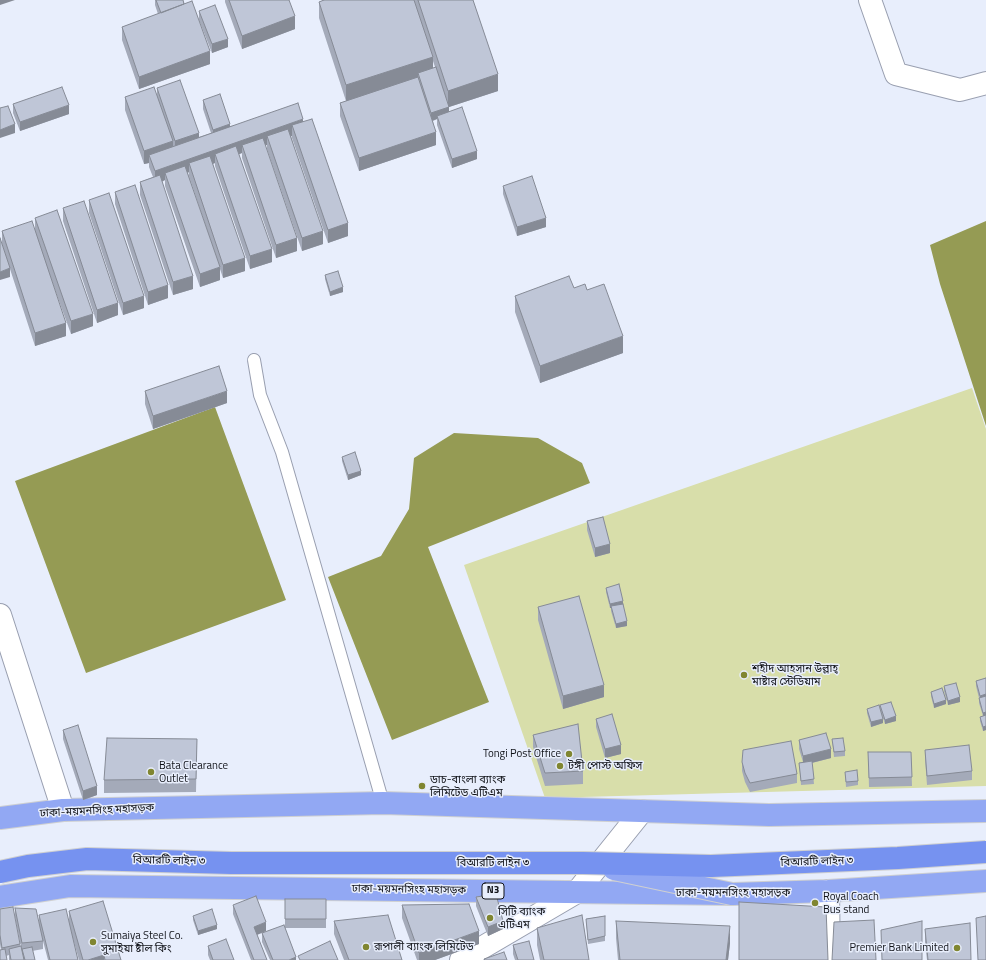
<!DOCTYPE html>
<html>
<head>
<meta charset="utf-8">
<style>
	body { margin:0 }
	canvas { display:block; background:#e8eefc }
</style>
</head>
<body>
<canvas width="986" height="960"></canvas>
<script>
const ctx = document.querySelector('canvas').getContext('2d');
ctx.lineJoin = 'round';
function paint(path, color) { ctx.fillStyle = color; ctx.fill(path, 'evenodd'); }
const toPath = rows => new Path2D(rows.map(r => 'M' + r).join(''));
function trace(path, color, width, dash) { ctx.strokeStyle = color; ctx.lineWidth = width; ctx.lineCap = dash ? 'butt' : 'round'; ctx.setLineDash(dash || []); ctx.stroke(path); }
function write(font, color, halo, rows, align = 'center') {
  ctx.font = font + ' "Titillium Web","Noto Sans Bengali",sans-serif'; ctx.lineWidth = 3; ctx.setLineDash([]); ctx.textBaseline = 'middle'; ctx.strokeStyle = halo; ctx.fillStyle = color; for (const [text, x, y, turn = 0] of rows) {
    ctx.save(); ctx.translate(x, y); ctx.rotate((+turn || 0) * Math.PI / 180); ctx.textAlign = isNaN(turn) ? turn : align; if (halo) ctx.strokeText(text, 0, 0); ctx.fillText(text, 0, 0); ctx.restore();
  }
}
const green = toPath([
	[972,388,986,429,986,786,545,798,464,565]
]);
const water = toPath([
	[986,221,986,426,940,284,930,245],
	[215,407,286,600,86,673,15,481],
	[454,433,538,438,582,463,590,483,428,547,489,702,392,740,328,577,381,556,409,509,414,458]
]);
const service = toPath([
	[254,360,260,395,282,452,383,803]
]);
const minor = toPath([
	[870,0,896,74,960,90,986,83],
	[0,615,63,810],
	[828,891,829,960],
	[461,960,577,892,642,811]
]);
const trunk = toPath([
	[0,818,63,810,383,803,769,815,986,811],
	[0,897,70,886,732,894,828,891,986,881]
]);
const trunkBridge = toPath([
	[614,869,732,894]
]);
const motorwayBridge = toPath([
	[0,872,28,866,87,859,231,863,583,863,711,866,898,858,986,852]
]);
const wall = toPath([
	[155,0,183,0,210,64,139,89,122,40,122,27,158,14,155,5],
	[225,0,289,0,295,29,242,49,225,2],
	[324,0,473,0,498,91,449,107,449,112,477,159,452,168,437,125,437,119,433,121,436,145,359,171,340,116,340,103,346,101,319,18,319,2],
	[433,61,435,67,433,68],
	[199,11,228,47,212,53,199,20],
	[157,88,199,137,211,133,203,109,203,100,230,126,303,122,348,236,328,243,292,138,292,136,291,136,323,244,302,251,267,149,267,145,265,145,297,251,276,258,242,158,242,153,239,154,272,262,250,269,215,166,215,163,213,164,245,271,223,278,189,176,189,172,188,173,220,280,200,287,165,186,165,180,162,182,193,289,173,295,140,195,140,182,153,177,149,167,149,163,144,164,125,110,125,97,157,94],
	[13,104,69,114,20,131,13,113],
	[503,186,546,227,517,236,503,194],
	[115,192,168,298,148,305,115,204],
	[89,200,144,308,123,315,89,213],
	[63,208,118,315,97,323,63,221],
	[35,218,93,326,71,334,50,276,66,336,35,346,10,269,10,277,2,244,2,231,35,228],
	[325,275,343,292,330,296,325,279],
	[574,288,587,290,623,353,540,383,515,312,515,296],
	[145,391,227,403,153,429,145,404],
	[342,457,361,475,348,480,342,461],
	[587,521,610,553,595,557,587,530],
	[606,588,623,605,627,626,616,628,611,611,611,608,610,608,606,592],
	[538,607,604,697,563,709,538,620],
	[986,678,986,730,983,731,980,721,980,717,983,716,979,703,979,698,976,686,976,681],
	[944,686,960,702,948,705,944,691],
	[931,692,946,704,934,708,931,696],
	[880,705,896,721,885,724,880,709],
	[867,709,883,723,871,727,867,713],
	[596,719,621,754,605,758,596,727],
	[63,730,97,795,83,800,63,739],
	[533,735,583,771,583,784,545,786,533,747],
	[197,739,196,792,104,793,104,780],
	[832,739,845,751,845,756,834,757],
	[799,740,831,758,812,763,814,784,801,785,799,763,803,762,799,749],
	[925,750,972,771,972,780,927,785,925,759],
	[868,752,911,752,912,786,869,787],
	[742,762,797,774,797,783,750,792,745,782,742,771],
	[845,772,858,781,858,785,846,787],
	[476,897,503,929,488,936,476,906],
	[285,899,326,899,326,928,285,928,296,960,270,960,262,942,262,933,285,927],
	[233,905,266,931,257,935,267,960,251,960,233,914],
	[402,905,479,944,435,960,417,960,402,918],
	[15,908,39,923,39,915,69,921,69,911,121,960,79,960,72,935,78,960,48,960,43,941,43,949,32,951,35,960,9,960,9,955,6,956,1,950,0,944,0,909,20,944,20,946,21,947,15,917],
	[193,916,217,929,198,935,193,920],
	[605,916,605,941,588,944,586,919],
	[334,921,402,960,344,960,334,934],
	[616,921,730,943,728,960,618,960,616,938],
	[537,928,589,960,540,960,537,945],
	[925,929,971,960,927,960,925,942],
	[513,945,534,960,515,960,513,954],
	[208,946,234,960,210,960,208,955]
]);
const shadedWall = toPath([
	[0,0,15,0,0,5],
	[295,16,295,29,242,49,242,36],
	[228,39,228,47,212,53,212,44],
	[210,51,210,64,139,89,139,77],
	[433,57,433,74,418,73,418,79,346,102,346,85],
	[498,74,498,91,449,107,449,116,437,116,437,119,431,121,431,113,448,107,448,91],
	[69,105,69,114,20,131,20,122],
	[303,119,303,132,292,125,292,136,270,144,267,136,267,145,245,152,242,145,242,153,218,162,215,154,215,163,192,171,189,163,189,172,168,180,165,173,165,180,155,184,155,171],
	[15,124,15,133,0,138,0,130],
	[230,124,230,133,213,139,213,130],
	[436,132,436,145,359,171,359,158],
	[199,133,199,142,175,150,175,141],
	[173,141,173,154,149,155,149,163,144,164,144,151],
	[477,151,477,159,452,168,452,159],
	[546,218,546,227,517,236,517,227],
	[348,223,348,236,328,243,328,230],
	[323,231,323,244,302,251,302,238],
	[297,238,297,251,276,258,276,245],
	[272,249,272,262,250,269,250,256],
	[245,258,245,271,223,278,223,265],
	[220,267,220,280,200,287,200,274],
	[10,268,10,277,0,280,0,272],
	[193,276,193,289,173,295,173,282],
	[168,285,168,298,148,305,148,292],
	[343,287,343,292,330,296,330,292],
	[144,296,144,308,123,315,123,303],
	[118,303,118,315,97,323,97,310],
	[93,314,93,326,71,334,71,321],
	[66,323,66,336,35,346,35,333],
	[623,336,623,353,540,383,540,366],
	[227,391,227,403,153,429,153,416],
	[361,471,361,475,348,480,348,475],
	[610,544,610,553,595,557,595,548],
	[623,601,623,605,611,606,611,608,610,608,610,604],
	[627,621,627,626,616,628,616,624],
	[604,685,604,697,563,709,563,696],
	[986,694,986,698,980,700,980,696],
	[960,697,960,702,948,705,948,701],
	[946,700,946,704,934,708,934,704],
	[986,712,986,716,983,717,983,713],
	[896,716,896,721,885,724,885,720],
	[883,719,883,723,871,727,871,722],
	[986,726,986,730,983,731,983,727],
	[621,745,621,754,605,758,605,749],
	[831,749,831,758,803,765,803,756],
	[97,786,97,795,83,800,83,791],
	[503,921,503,929,488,936,488,927],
	[266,922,266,931,254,936,254,927],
	[217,925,217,929,198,935,198,931],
	[730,926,730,943,728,960,726,960],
	[479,931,479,944,435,960,419,960,419,953],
	[104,955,104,960,88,960],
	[296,957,296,960,289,960]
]);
const building = toPath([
	[156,0,183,0,184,4,161,13,156,0],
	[229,0,289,0,295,16,242,36,229,0],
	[324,0,414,0,433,57,346,85,319,2,324,0],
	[418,0,473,0,498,74,448,91,418,0],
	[192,1,210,51,139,77,122,27,192,1],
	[215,5,228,39,212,44,199,11,215,5],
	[436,67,449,107,431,113,418,73,436,67],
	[418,77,436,132,359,158,340,103,418,77],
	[180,80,199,133,175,141,157,88,180,80],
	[62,87,69,105,20,122,13,104,62,87],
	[154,87,173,141,144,151,125,97,154,87],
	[220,94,230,124,213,130,203,100,220,94],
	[298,103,303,119,155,171,149,155,298,103],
	[8,106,15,124,0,130,0,108,8,106],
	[462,107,477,151,452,159,437,116,462,107],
	[312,119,348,223,328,230,292,125,312,119],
	[288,129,323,231,302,238,267,136,288,129],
	[263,138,297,238,276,245,242,145,263,138],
	[236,146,272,249,250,256,215,154,236,146],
	[210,156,245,258,223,265,189,163,210,156],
	[185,166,220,267,200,274,165,173,185,166],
	[160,175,193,276,173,282,140,182,160,175],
	[532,176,546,218,517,227,503,186,532,176],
	[135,185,168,285,148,292,115,192,135,185],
	[109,193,144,296,123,303,89,200,109,193],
	[84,201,118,303,97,310,63,208,84,201],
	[57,210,93,314,71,321,35,218,57,210],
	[32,221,66,323,35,333,2,231,32,221],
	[0,238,10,268,0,272,0,238],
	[338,271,343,287,330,292,325,275,338,271],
	[569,276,574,288,585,284,587,290,604,284,623,336,540,366,515,296,569,276],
	[219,366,227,391,153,416,145,391,219,366],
	[355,452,361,471,348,475,342,457,355,452],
	[603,517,610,544,595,548,587,521,603,517],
	[619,584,623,601,610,604,606,588,619,584],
	[579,596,604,685,563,696,538,607,579,596],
	[623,604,627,621,616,624,611,606,623,604],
	[986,678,986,694,980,696,976,681,986,678],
	[956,683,960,697,948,701,944,686,956,683],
	[942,688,946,700,934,704,931,692,942,688],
	[986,696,986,712,983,713,979,698,986,696],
	[891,702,896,716,885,720,880,705,891,702],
	[879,705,883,719,871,722,867,709,879,705],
	[612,714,621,745,605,749,596,719,612,714],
	[986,715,986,726,983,727,980,717,986,715],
	[578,724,583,771,545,773,533,735,578,724],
	[78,725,97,786,83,791,63,730,78,725],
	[826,733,831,749,803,756,799,740,826,733],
	[107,738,197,739,196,779,104,780,107,738],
	[843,738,845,751,834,752,832,739,843,738],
	[791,741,797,774,750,783,745,773,742,762,743,750,791,741],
	[969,745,972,771,927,776,925,750,969,745],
	[868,752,911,752,912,777,869,778,868,752],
	[812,761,814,779,801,781,799,763,812,761],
	[857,770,858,781,846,782,845,772,857,770],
	[496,894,503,921,488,927,476,897,496,894],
	[256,896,266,922,254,927,267,960,254,960,233,905,256,896],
	[285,899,326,899,326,919,285,919,285,899],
	[103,901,121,960,105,960,104,955,88,960,83,960,69,911,103,901],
	[739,902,826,907,828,960,739,960,739,902],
	[469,904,479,931,419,953,402,905,469,904],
	[13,907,20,944,2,948,0,935,0,909,13,907],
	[15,908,36,909,43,941,22,943,15,908],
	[66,909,78,960,50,960,39,915,66,909],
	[212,909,217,925,198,931,193,916,212,909],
	[388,915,402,960,349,960,334,921,388,915],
	[582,915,589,960,544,960,537,928,582,915],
	[605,916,605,936,588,940,586,919,605,916],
	[986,916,986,960,978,960,976,918,986,916],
	[874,920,876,960,832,960,834,922,874,920],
	[616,921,730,926,726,960,620,960,616,921],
	[922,921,922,960,882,960,881,930,922,921],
	[970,923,971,960,928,960,925,929,970,923],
	[284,925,296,957,289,960,273,960,262,933,284,925],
	[226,939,234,960,213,960,208,946,226,939],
	[330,941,338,960,300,960,298,956,330,941],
	[529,941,534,960,518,960,513,945,529,941],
	[21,946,24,960,11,960,9,949,21,946],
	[32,947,35,960,25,960,22,949,32,947],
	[5,949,7,960,0,960,0,950,5,949],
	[504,952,507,960,485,960,484,959,504,952]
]);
const markers = [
	[744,675,4,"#808631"],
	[569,754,4,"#808631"],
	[560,766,4,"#808631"],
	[151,772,4,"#808631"],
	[422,786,4,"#808631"],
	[815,903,4,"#808631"],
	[490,918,4,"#808631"],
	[93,942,4,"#808631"],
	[366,947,4,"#808631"],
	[957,948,4,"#808631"]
];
const shields = [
	[493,891,22]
];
const shieldNames = [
	["N3",493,891]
];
const poiNames = [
	["শহীদ আহসান উল্লাহ্‌",752,669],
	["মাষ্টার স্টেডিয়াম",752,682],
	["Tongi Post Office",561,754,"right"],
	["Bata Clearance",159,766],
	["Outlet",159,779],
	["টঙ্গী পোস্ট অফিস",568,766],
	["ডাচ-বাংলা ব্যাংক",430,780],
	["লিমিটেড এটিএম",430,793],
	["Royal Coach",823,897],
	["Bus stand",823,910],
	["সিটি ব্যাংক",498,912],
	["এটিএম",498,925],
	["Sumaiya Steel Co.",101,936],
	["সুমাইয়া ষ্টীল কিং",101,949],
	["রূপালী ব্যাংক লিমিটেড",374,947],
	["Premier Bank Limited",949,948,"right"]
];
const streetNames = [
	["ঢাকা-ময়মনসিংহ মহাসড়ক",97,811,-3],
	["বিআরটি লাইন ৩",169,861,1],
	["বিআরটি লাইন ৩",817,862,-2],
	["বিআরটি লাইন ৩",493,863],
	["ঢাকা-ময়মনসিংহ মহাসড়ক",409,890,1],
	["ঢাকা-ময়মনসিংহ মহাসড়ক",733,893]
];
paint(green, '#d8deaa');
paint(water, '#959b54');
trace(service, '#999fb0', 14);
trace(minor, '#999fb0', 24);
trace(trunk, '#cfd0d1', 24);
trace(service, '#fff', 12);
trace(minor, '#fff', 22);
trace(trunk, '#92a8f3', 22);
trace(trunkBridge, '#cfd0d1', 24, []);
trace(motorwayBridge, '#cfd0d1', 24, []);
trace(trunkBridge, '#92a8f3', 22);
trace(motorwayBridge, '#7692f0', 22);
paint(wall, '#a4aab9');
paint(shadedWall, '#868b96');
paint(building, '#bfc6d7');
trace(building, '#868b96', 1);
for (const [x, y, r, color] of markers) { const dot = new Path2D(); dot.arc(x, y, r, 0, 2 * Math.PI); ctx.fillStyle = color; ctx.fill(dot); trace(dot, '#e8eefc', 1.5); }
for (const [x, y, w] of shields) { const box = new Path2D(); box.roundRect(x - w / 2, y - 8, w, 16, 3); ctx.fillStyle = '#e8eefc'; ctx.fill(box); trace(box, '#101218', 1); }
write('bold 10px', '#101218', null, shieldNames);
write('11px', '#101218', '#e8eefc', poiNames, 'left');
write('11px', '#101218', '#e8eefc', streetNames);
</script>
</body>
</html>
